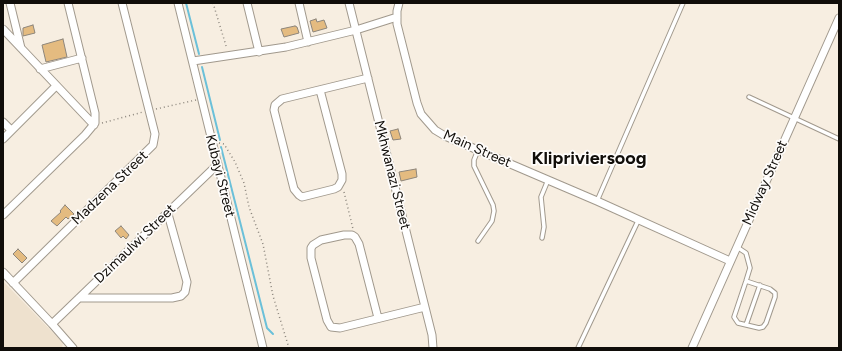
<!DOCTYPE html>
<html>
<head>
<meta charset="utf-8">
<style>
	body { margin:0 }
	#map { position:relative; width:842px; height:351px; overflow:hidden; background:#f7eee1; font-family:Figtree,sans-serif }
	canvas { display:block }
	.frame { position:absolute; inset:0; border:4px solid #100d09; pointer-events:none }
</style>
</head>
<body>
<div id="map">
<canvas width="842" height="351"></canvas>
<div class="frame"></div>
</div>
<script>
const ctx = document.querySelector('canvas').getContext('2d');
ctx.lineJoin = 'round';
function paint(path, color) { ctx.fillStyle = color; ctx.fill(path, 'evenodd'); }
const toPath = rows => new Path2D(rows.map(r => 'M' + r).join(''));
function trace(path, color, width, dash) { ctx.strokeStyle = color; ctx.lineWidth = width; ctx.lineCap = dash ? 'butt' : 'round'; ctx.setLineDash(dash || []); ctx.stroke(path); }
function write(font, color, halo, rows, align = 'center') {
  ctx.font = font + ' Figtree,sans-serif'; ctx.lineWidth = 3.5; ctx.setLineDash([]); ctx.textBaseline = 'middle'; ctx.strokeStyle = halo; ctx.fillStyle = color; for (const [text, x, y, turn = 0] of rows) {
    ctx.save(); ctx.translate(x, y); ctx.rotate((+turn || 0) * Math.PI / 180); ctx.textAlign = isNaN(turn) ? turn : align; if (halo) ctx.strokeText(text, 0, 0); ctx.fillText(text, 0, 0); ctx.restore();
  }
}
const built = toPath([
	[3,281,63,343,62,348,3,348]
]);
const stream = toPath([
	[186,3,199,54],
	[202,67,220,140],
	[221,147,267,328,273,334]
]);
const building = toPath([
	[316,19,317,22,324,20,327,28,313,32,310,21,316,19],
	[33,25,35,33,23,36,23,28,33,25],
	[295,26,297,27,299,33,284,37,281,29,295,26],
	[63,39,67,57,46,62,42,45,63,39],
	[398,129,401,139,393,140,390,131,398,129],
	[416,169,417,177,401,181,399,172,416,169],
	[65,205,74,214,68,219,66,217,57,226,51,221,61,212,60,211,65,205],
	[121,226,129,235,126,239,123,236,121,238,115,231,121,226],
	[18,249,27,258,22,263,13,254,18,249]
]);
const path = toPath([
	[213,3,227,49],
	[156,109,196,100],
	[102,123,143,112],
	[219,143,224,144,235,162,244,183,249,207,263,244,273,296,289,348],
	[344,192,353,229]
]);
const service = toPath([
	[749,97,839,139],
	[597,201,683,3],
	[542,238,544,227,541,197,548,180],
	[478,241,492,221,494,211,493,205,474,166,474,160,478,150],
	[737,247,746,253,750,268,746,281,734,317,738,323,759,328,763,327,766,323,775,297,775,293,770,289,746,281],
	[746,325,760,285],
	[578,348,638,221]
]);
const minor = toPath([
	[10,3,21,48],
	[178,3,263,348],
	[247,3,259,52],
	[299,3,308,42],
	[349,3,432,335,433,348],
	[399,3,397,11,397,24,417,103,421,114,435,130,445,136,597,201,730,261],
	[3,29,94,125],
	[193,61,286,47,356,30,397,17],
	[40,69,82,58],
	[320,90,342,174,342,180,338,187,334,189,302,197,299,195,294,189,274,110,275,105,282,99,368,78],
	[3,122,11,130],
	[3,139,56,86],
	[3,215,85,135,95,123,95,113,68,3],
	[3,272,52,324,73,348],
	[13,283,153,145,155,134,122,3],
	[79,298,172,298,181,296,185,292,187,282,168,214],
	[378,318,359,244,355,237,352,235,344,235,321,240,313,245,311,248,311,258,327,320,331,327,340,328,425,307],
	[52,324,218,164],
	[692,348,839,18]
]);
const streetNames = [
	["Main Street",477,149,24],
	["Mkhwanazi Street",392,175,76],
	["Kubayi Street",220,176,76],
	["Midway Street",765,183,-66],
	["Madzena Street",110,188,-44],
	["Dzimaulwi Street",135,244,-44]
];
const districtNames = [
	["Klipriviersoog",589,159]
];
paint(built, '#eee1ce');
trace(stream, '#6bc0d9', 2);
paint(building, '#e4bb80');
trace(building, '#8d857a', 1);
trace(service, '#a1998d', 5.5);
trace(minor, '#a1998d', 9);
trace(path, '#8d877e', 1.5, [1, 3]);
trace(service, '#fff', 3.5);
trace(minor, '#fff', 7);
write('14px', '#100d09', '#fefcfa', streetNames);
write('bold 18px', '#100d09', '#fefcfa', districtNames);
</script>
</body>
</html>
